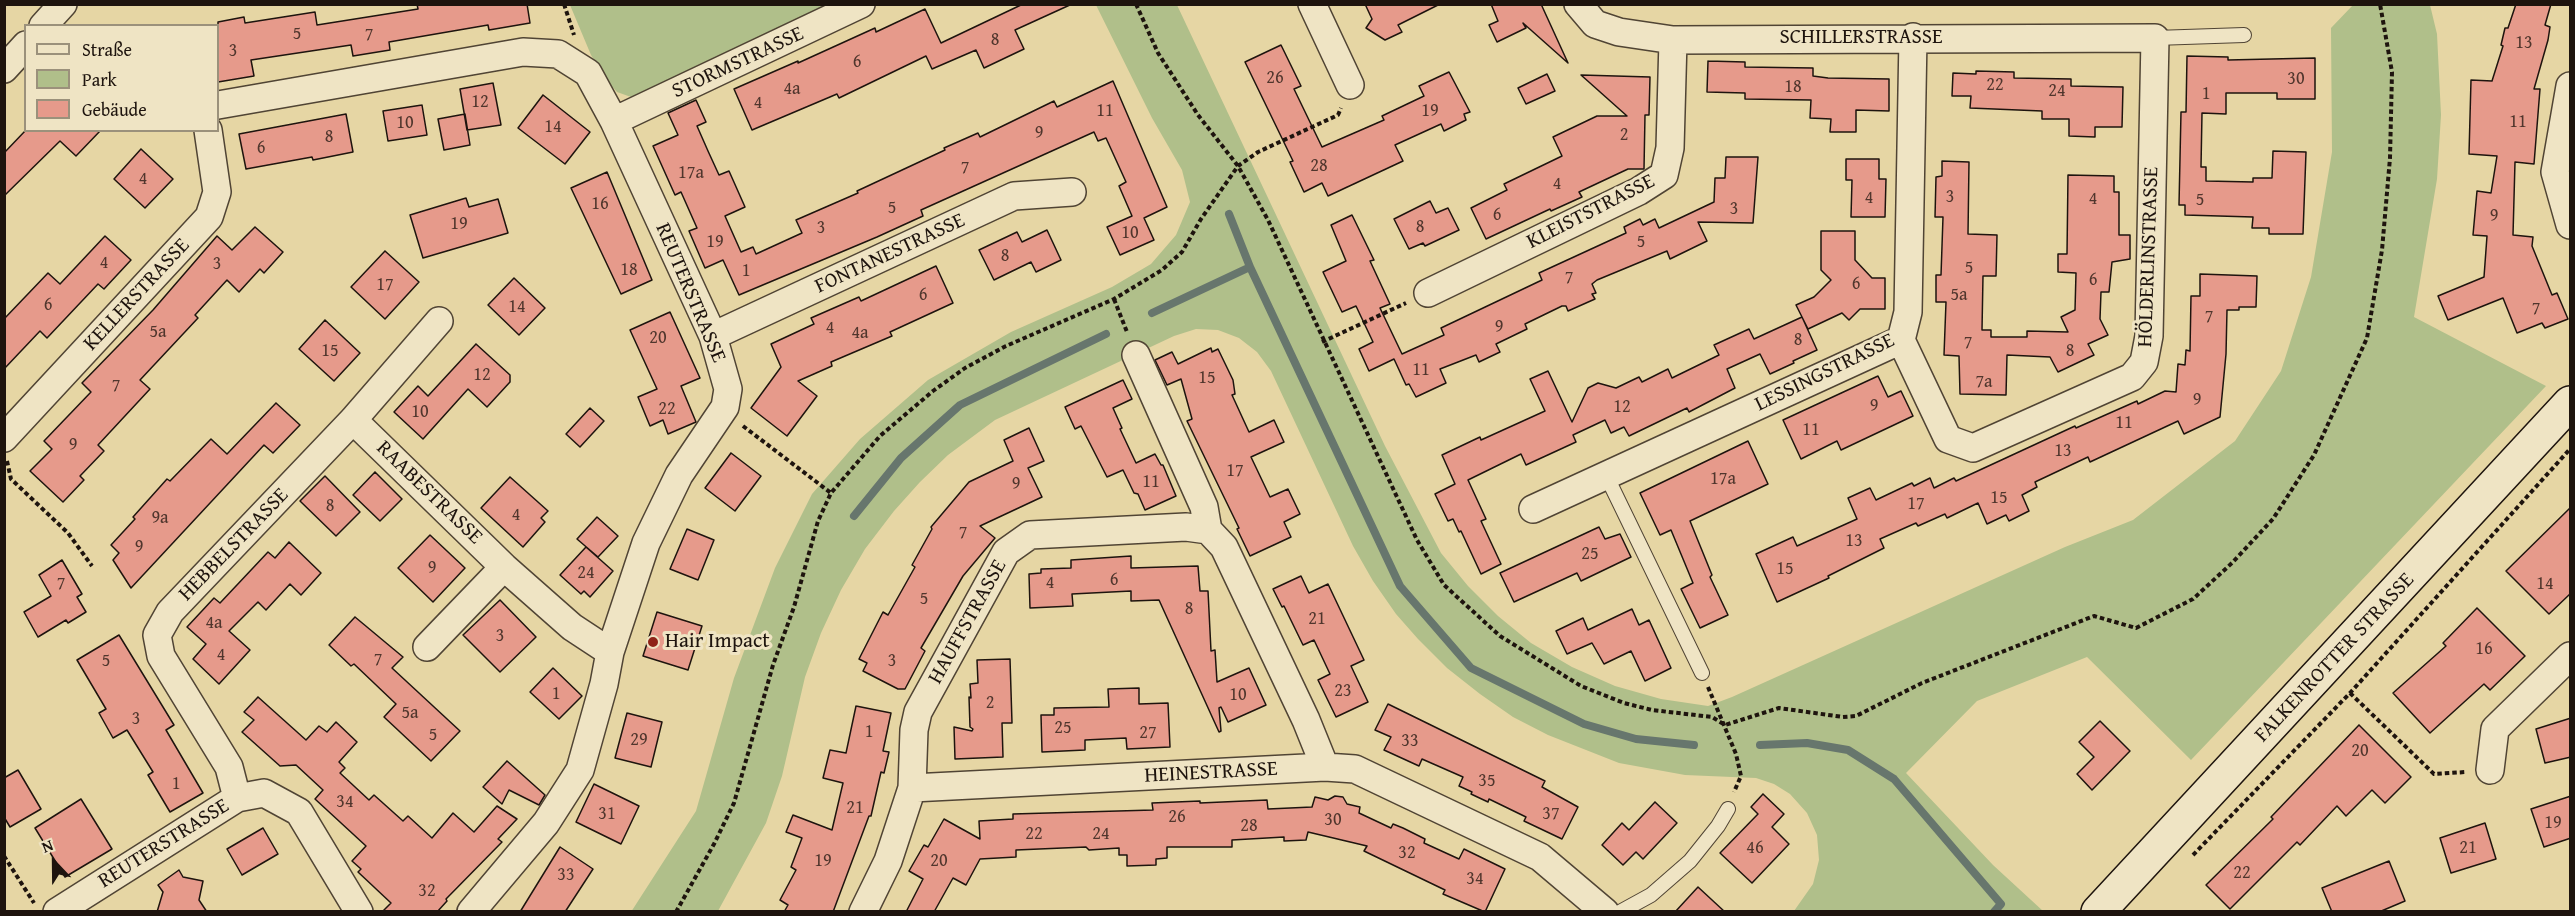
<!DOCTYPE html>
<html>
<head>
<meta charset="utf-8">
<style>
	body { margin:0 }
	#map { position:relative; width:2575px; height:916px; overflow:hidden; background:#e6d6a4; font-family:"Gentium Book Plus",serif }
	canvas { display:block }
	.frame { position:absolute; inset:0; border:6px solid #1e140e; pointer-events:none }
	.legend { position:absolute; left:24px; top:24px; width:195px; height:108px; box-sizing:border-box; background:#efe4c4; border:2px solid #9b917b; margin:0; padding:8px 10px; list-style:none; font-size:18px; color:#1e140e }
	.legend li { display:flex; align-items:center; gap:12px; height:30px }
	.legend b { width:30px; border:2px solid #9b917b }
	.north { position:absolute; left:24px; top:832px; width:60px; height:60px; -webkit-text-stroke:4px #efe4c4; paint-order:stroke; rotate:338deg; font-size:16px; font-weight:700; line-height:24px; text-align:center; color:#1e140e }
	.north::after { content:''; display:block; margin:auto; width:21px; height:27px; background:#1e140e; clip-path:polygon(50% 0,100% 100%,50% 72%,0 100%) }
</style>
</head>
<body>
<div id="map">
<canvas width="2575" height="916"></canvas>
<div class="frame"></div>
<ul class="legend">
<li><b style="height:8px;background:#efe4c4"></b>Straße</li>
<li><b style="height:16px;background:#b0bf8a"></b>Park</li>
<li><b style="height:16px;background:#e69a8b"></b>Gebäude</li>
</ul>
<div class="north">N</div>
</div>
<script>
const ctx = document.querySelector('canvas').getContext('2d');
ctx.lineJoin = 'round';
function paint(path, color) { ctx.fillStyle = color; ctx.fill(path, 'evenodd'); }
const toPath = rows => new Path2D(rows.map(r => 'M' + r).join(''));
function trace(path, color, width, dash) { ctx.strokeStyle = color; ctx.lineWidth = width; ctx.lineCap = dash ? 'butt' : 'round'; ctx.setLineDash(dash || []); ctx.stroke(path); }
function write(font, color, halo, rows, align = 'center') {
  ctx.font = font + ' "Gentium Book Plus",serif'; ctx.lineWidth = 6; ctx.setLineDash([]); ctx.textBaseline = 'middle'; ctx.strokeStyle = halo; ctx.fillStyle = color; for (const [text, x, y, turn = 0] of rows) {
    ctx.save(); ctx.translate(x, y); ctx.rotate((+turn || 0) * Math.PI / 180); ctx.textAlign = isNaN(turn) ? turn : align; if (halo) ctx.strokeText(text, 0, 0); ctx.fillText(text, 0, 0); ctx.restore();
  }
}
const green = toPath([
	[570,5,836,5,645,94,631,97,617,92,607,81,591,55],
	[1096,5,1177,5,1385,446,1441,553,1468,586,1498,616,1531,643,1572,667,1615,686,1661,699,1708,706,1732,697,2065,547,2133,520,2235,441,2281,371,2311,277,2332,152,2331,28,2353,5,2430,5,2437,34,2441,115,2437,179,2414,317,2546,386,2191,760,2087,657,1977,701,1906,773,1993,865,2043,911,1794,911,1813,884,1819,860,1817,835,1807,813,1790,794,1774,784,1756,778,1685,775,1619,763,1548,735,1513,717,1480,694,1447,668,1418,639,1396,614,1373,581,1353,546,1271,371,1257,352,1239,338,1218,330,1196,329,1174,336,995,420,948,455,920,482,894,511,865,549,841,590,821,633,805,677,782,776,766,823,718,911,631,912,696,811,734,678,775,568,812,494,860,439,928,380,1011,332,1112,287,1151,264,1176,235,1190,202,1182,170,1152,118]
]);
const stream = toPath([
	[1229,214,1250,267,1400,586,1471,668,1584,724,1636,739,1694,745],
	[1152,313,1250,267],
	[854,516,901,458,960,405,1106,334],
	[1760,745,1807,743,1848,750,1894,779,2001,904,1994,912]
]);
const building = toPath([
	[417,4,527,4,530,23,489,30,488,25,389,42,390,50,353,56,351,45,251,60,254,76,218,82,218,22,244,17,245,23,315,12,317,25,418,9,417,4],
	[1023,4,1072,4,1015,30,1024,49,984,68,976,50,932,69,926,56,839,98,837,94,752,130,734,89,798,61,798,63,875,28,876,32,925,9,941,43,1023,4],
	[1365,4,1440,4,1398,25,1402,32,1385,40,1366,28,1372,19,1365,4],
	[1491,4,1541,4,1568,63,1523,23,1526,28,1497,42,1489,25,1498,21,1491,4],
	[2516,4,2551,4,2545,25,2550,27,2548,40,2534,89,2540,89,2534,164,2515,162,2513,235,2533,237,2532,246,2552,295,2557,293,2568,319,2545,328,2542,323,2517,333,2503,298,2448,320,2438,296,2484,277,2487,236,2473,235,2477,191,2491,193,2497,156,2469,154,2471,80,2492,81,2503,46,2501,45,2505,28,2508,28,2516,4],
	[1281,45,1301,86,1294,89,1322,147,1384,120,1382,116,1424,96,1419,86,1449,72,1470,112,1464,114,1466,120,1444,131,1441,124,1395,145,1403,161,1328,196,1322,183,1304,192,1290,162,1293,161,1245,62,1281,45],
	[2187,56,2228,57,2228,60,2315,58,2315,99,2277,99,2277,93,2226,93,2226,114,2202,113,2201,167,2206,167,2206,181,2253,182,2253,178,2272,178,2273,151,2306,152,2303,234,2269,234,2269,228,2252,228,2253,217,2185,215,2185,205,2179,205,2181,112,2186,112,2187,56],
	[1708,61,1745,62,1745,67,1813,68,1813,76,1828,78,1889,79,1889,111,1856,110,1856,132,1830,132,1831,119,1810,118,1811,100,1745,99,1745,93,1707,92,1708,61],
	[1976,71,2014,72,2014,78,2071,79,2071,86,2123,87,2122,127,2095,127,2095,137,2069,136,2069,119,2042,119,2042,111,1970,108,1971,96,1952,96,1953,73,1976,74,1976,71],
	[1547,74,1555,91,1526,104,1518,88,1547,74],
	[1581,75,1650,77,1649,115,1645,115,1644,169,1628,169,1579,192,1582,197,1551,211,1550,209,1486,239,1471,208,1507,190,1504,184,1562,156,1553,137,1597,116,1627,116,1581,75],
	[1113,81,1167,207,1144,218,1154,240,1120,255,1107,227,1132,216,1119,186,1126,182,1106,138,1098,141,1094,132,921,210,923,216,877,237,739,295,723,260,705,268,689,231,697,228,681,192,675,195,653,146,678,135,668,113,696,100,706,122,697,126,708,151,719,175,729,171,745,207,725,216,741,252,753,247,756,254,802,233,796,220,858,193,857,191,945,150,944,148,978,133,980,137,1054,101,1057,107,1113,81],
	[493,83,501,125,467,130,460,89,493,83],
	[543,95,590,132,565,164,518,128,543,95],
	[422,105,427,135,388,141,383,111,422,105],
	[346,114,353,152,313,160,312,157,246,169,239,134,346,114],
	[465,114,470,145,444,150,438,119,465,114],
	[26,130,101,130,76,156,60,141,4,196,4,153,26,130],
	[141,149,173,179,145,208,114,179,141,149],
	[1726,157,1758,157,1753,223,1698,222,1707,241,1670,259,1667,251,1597,280,1592,284,1596,293,1592,294,1595,299,1568,311,1566,306,1562,306,1525,324,1527,329,1496,344,1500,352,1479,362,1476,355,1440,369,1446,383,1416,397,1409,384,1406,385,1394,359,1369,371,1359,349,1373,342,1356,306,1342,312,1323,272,1346,261,1331,225,1352,215,1374,260,1370,261,1390,304,1380,308,1402,354,1444,335,1441,328,1542,280,1539,273,1626,233,1624,227,1640,219,1643,225,1655,219,1659,228,1714,202,1715,178,1725,178,1726,157],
	[1846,159,1879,159,1879,179,1886,179,1885,217,1851,217,1852,180,1846,180,1846,159],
	[1942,161,1969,162,1968,234,1997,235,1996,276,1983,276,1982,330,1991,330,1991,337,2027,337,2027,331,2068,332,2061,317,2075,310,2076,273,2058,272,2058,254,2067,254,2068,175,2114,176,2114,192,2119,192,2119,235,2130,235,2130,259,2112,262,2109,292,2101,292,2100,319,2108,335,2088,344,2094,355,2058,372,2050,357,2007,355,2006,395,1960,394,1959,356,1944,355,1946,302,1936,302,1936,275,1941,275,1943,217,1935,217,1936,177,1942,176,1942,161],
	[607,172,652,280,621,294,571,188,607,172],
	[466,198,469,207,498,199,508,233,423,258,410,215,466,198],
	[1430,201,1436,213,1448,208,1459,230,1425,246,1423,243,1409,249,1394,219,1430,201],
	[255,227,283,252,264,273,260,269,239,292,227,280,195,315,198,318,140,380,150,389,98,445,104,451,80,476,84,480,63,502,30,471,52,449,44,441,91,392,82,383,153,310,217,236,232,250,255,227],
	[1047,230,1061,260,1036,272,1031,262,994,280,979,250,1017,232,1022,242,1047,230],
	[1821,231,1855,231,1855,260,1872,278,1885,278,1885,309,1860,309,1849,320,1842,313,1808,329,1796,305,1814,297,1831,280,1821,270,1821,231],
	[105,236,131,260,104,289,98,284,47,338,40,331,4,369,4,319,48,273,60,284,105,236],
	[385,251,419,282,385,319,351,287,385,251],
	[936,266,953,303,890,332,892,336,831,362,832,366,798,381,817,396,787,436,751,408,781,367,771,344,814,324,811,318,859,297,861,301,936,266],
	[2200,274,2257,276,2256,307,2239,307,2239,310,2227,310,2226,354,2220,417,2184,434,2178,421,2090,462,2088,457,2035,482,2037,487,2022,495,2029,511,2009,521,2006,515,1987,524,1978,503,1947,518,1945,514,1918,526,1916,523,1880,539,1884,548,1828,576,1829,578,1777,602,1756,554,1793,537,1797,546,1857,519,1848,498,1870,488,1876,500,1912,483,1914,486,1930,478,1934,488,1954,478,1956,481,2075,426,2076,428,2137,401,2138,404,2165,391,2176,392,2178,364,2185,365,2186,350,2190,351,2191,296,2200,296,2200,274],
	[514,278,545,308,519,335,488,305,514,278],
	[670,312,700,378,681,386,696,422,668,434,663,420,650,426,638,397,657,389,630,330,670,312],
	[1802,317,1817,350,1793,361,1794,363,1770,374,1760,354,1727,369,1735,388,1689,412,1687,408,1629,436,1624,427,1611,433,1605,420,1573,435,1576,442,1526,465,1521,454,1468,480,1486,519,1481,521,1501,564,1481,574,1461,531,1459,532,1453,519,1448,521,1435,494,1455,484,1442,455,1480,437,1481,440,1545,411,1530,379,1548,371,1572,422,1588,388,1598,383,1616,388,1639,377,1642,382,1668,369,1672,378,1719,355,1714,345,1749,329,1754,339,1802,317],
	[325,320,360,353,334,381,299,349,325,320],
	[476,344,510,375,510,382,487,407,468,389,423,439,394,412,418,386,428,396,476,344],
	[1211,348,1212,352,1218,349,1233,380,1235,394,1232,395,1249,432,1274,420,1284,442,1251,457,1270,497,1288,489,1300,514,1284,522,1291,537,1250,556,1237,529,1239,528,1187,421,1192,419,1181,379,1167,385,1155,360,1172,352,1178,364,1211,348],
	[1878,376,1888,397,1901,391,1913,416,1841,450,1837,441,1801,459,1783,420,1878,376],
	[1123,380,1132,399,1113,408,1122,428,1120,429,1136,463,1155,454,1161,465,1163,465,1176,496,1145,510,1138,494,1134,493,1123,470,1107,477,1081,426,1075,429,1065,407,1123,380],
	[276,403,300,425,273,453,264,445,131,588,113,560,119,553,111,545,135,519,133,517,167,479,170,481,211,439,227,454,276,403],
	[590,408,604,421,580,447,566,434,590,408],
	[1029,428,1044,461,1028,468,1042,497,980,526,995,538,963,576,921,648,925,651,905,689,898,689,863,671,867,663,859,659,883,612,888,615,915,567,912,565,932,529,931,527,969,482,1013,461,1004,440,1029,428],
	[1748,441,1768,484,1690,521,1712,575,1710,577,1728,615,1700,628,1681,589,1693,583,1671,530,1660,535,1640,493,1748,441],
	[731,453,761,476,735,511,705,488,731,453],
	[375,472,402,499,380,521,353,495,375,472],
	[325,476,360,512,336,536,300,501,325,476],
	[510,477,548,511,541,518,545,522,523,547,481,508,510,477],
	[2571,507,2571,593,2549,614,2506,571,2571,507],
	[597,517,618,536,598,557,577,539,597,517],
	[1599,527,1605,539,1620,534,1631,557,1581,581,1577,573,1514,602,1500,573,1599,527],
	[687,529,714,540,698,580,670,569,687,529],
	[430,535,465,568,433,602,398,568,430,535],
	[289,542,321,573,301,595,290,584,266,610,258,602,229,631,250,650,219,684,193,659,206,644,187,627,214,598,220,603,268,552,275,558,289,542],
	[586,547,613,571,590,597,584,591,581,594,560,575,586,547],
	[1131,556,1131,568,1198,566,1200,591,1208,591,1211,651,1215,650,1217,682,1249,668,1266,705,1228,722,1221,707,1219,708,1221,731,1219,732,1159,600,1131,601,1131,591,1072,594,1073,606,1030,608,1029,574,1041,573,1041,569,1071,568,1071,560,1131,556],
	[62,560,82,594,77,597,86,612,68,623,66,620,38,637,24,612,51,596,39,575,62,560],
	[1301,576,1309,593,1328,584,1364,660,1351,666,1368,702,1336,717,1318,680,1330,674,1314,640,1303,645,1284,606,1282,607,1273,589,1301,576],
	[500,600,536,637,500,672,463,635,500,600],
	[2477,608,2525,656,2490,690,2484,684,2430,733,2393,693,2446,646,2443,643,2477,608],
	[1632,609,1639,625,1649,620,1671,668,1645,681,1631,651,1604,664,1592,643,1567,654,1556,631,1583,618,1588,630,1632,609],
	[657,612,702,626,688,670,643,656,657,612],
	[355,617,403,657,392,668,460,731,431,761,384,717,396,704,354,664,351,666,329,645,355,617],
	[119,635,174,725,166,730,203,793,170,812,148,775,153,772,127,730,113,738,99,713,106,709,77,660,119,635],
	[1010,659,1012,723,1002,723,1003,757,955,759,954,727,972,731,973,729,970,727,969,697,971,698,970,684,978,683,977,660,1010,659],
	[553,668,582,696,559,719,530,692,553,668],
	[1139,688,1139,704,1168,703,1170,747,1127,749,1126,738,1085,740,1085,750,1042,752,1041,715,1054,715,1054,708,1109,707,1108,689,1139,688],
	[258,697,306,740,319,726,327,732,336,722,357,742,339,762,345,768,340,773,369,800,374,795,403,821,408,816,432,838,453,813,474,832,497,806,517,819,498,839,502,842,446,899,447,901,437,912,382,912,391,903,358,872,361,869,352,861,366,846,315,799,323,790,296,765,280,766,242,732,254,720,244,712,258,697],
	[1388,704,1545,781,1542,787,1578,807,1562,839,1524,821,1526,817,1489,799,1488,802,1471,794,1472,792,1459,786,1463,777,1422,759,1419,766,1384,750,1391,737,1375,730,1388,704],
	[856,706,891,713,883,751,889,752,884,773,881,772,871,816,869,816,833,912,784,912,788,905,780,900,796,870,791,867,802,838,786,832,793,815,832,830,843,783,823,778,830,750,846,753,856,706],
	[627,713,662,722,651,767,615,758,627,713],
	[2571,718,2571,757,2545,763,2536,729,2571,718],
	[2100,721,2130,751,2092,790,2077,774,2094,757,2079,742,2100,721],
	[2359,725,2411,777,2385,803,2372,790,2346,816,2337,806,2300,845,2297,842,2230,909,2206,885,2273,819,2271,817,2359,725],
	[507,761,545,795,539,805,509,790,502,804,483,787,507,761],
	[18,770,41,809,10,827,4,817,4,778,18,770],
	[594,784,639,806,621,844,576,822,594,784],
	[1763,794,1784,814,1772,827,1789,844,1752,883,1720,853,1758,814,1751,807,1763,794],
	[1335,796,1343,797,1347,804,1360,807,1359,813,1391,828,1393,824,1403,828,1425,839,1424,843,1459,859,1464,849,1505,869,1485,912,1443,894,1445,890,1364,851,1367,846,1308,832,1306,840,1284,841,1284,837,1232,840,1232,847,1167,847,1167,858,1156,859,1156,865,1127,866,1127,855,1119,855,1119,848,1089,850,1086,847,1016,850,1016,857,980,859,966,885,953,878,934,912,906,912,923,879,909,871,924,845,928,847,944,819,980,839,979,821,1013,819,1013,814,1153,810,1152,803,1200,801,1200,803,1267,800,1268,809,1312,807,1315,797,1328,800,1335,796],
	[2571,796,2571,838,2544,847,2531,809,2571,796],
	[81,799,112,849,65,877,35,828,81,799],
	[1655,802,1677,823,1643,859,1636,852,1623,865,1602,845,1622,823,1629,830,1655,802],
	[2485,823,2496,859,2451,873,2440,838,2485,823],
	[263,828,278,854,242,875,227,849,263,828],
	[560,847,593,869,565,912,520,912,560,847],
	[2389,861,2405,901,2379,912,2332,912,2322,888,2389,861],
	[179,870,183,877,203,881,199,900,207,912,157,912,163,892,158,885,179,870],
	[1698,887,1725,912,1675,912,1698,887]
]);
const path = toPath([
	[564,4,574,35],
	[1136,4,1158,53,1198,115,1238,166,1268,220,1417,540,1444,585,1500,636,1581,686,1624,703,1652,710,1712,717,1725,725,1779,708,1843,717,1856,716,1922,683,2094,616,2136,628,2193,599,2232,563,2273,519,2314,455,2367,338,2382,250,2390,158,2392,72,2380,4],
	[1114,299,1127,332],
	[1322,342,1406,303],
	[743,426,831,493],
	[7,461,11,479,68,533,92,566],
	[1708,687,1736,754,1741,776,1734,792],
	[2350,693,2434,774,2466,772],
	[2193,855,2350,693,2570,449],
	[4,856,34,903],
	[676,912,714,844,734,803,773,665,794,607,818,521,831,493,880,436,933,391,965,368,1006,346,1114,299,1162,270,1182,252,1201,219,1238,166,1258,152,1338,115,1341,108]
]);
const service = toPath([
	[2155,38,2244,35],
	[1606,475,1702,673],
	[1620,912,1651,895,1690,861,1718,826,1728,809]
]);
const minor = toPath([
	[1312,4,1350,85],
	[1578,4,1595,24,1619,32,1673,40,2155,38,2149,336,2144,362,2132,377,1973,448,1948,439,1901,340],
	[43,26,63,4],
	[4,69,26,45],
	[2570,86,2555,172,2570,225],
	[218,105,523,52,558,54,588,73,614,121,713,336,728,389,725,407,679,475,646,543,610,652,604,684,580,770,546,823,471,912],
	[614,121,861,4],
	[1428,293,1639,191,1664,175,1670,148,1673,40],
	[713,336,1014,196,1072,192],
	[1136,355,1204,507,1208,530],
	[353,420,504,567,572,627,610,652],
	[4,438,209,217,217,192,208,130],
	[1533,509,1901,340,1908,312,1913,37],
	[427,647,504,567],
	[2490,770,2495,729,2570,656],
	[912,788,914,730,918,712,1006,552,1030,535,1186,527,1208,530,1224,547,1306,720,1325,767],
	[237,798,229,767,161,656,157,635,170,612,353,420,439,321],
	[57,912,237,798,264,793,299,812,359,912],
	[863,912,888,861,912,788,1325,767,1355,769,1540,857,1605,912]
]);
const secondary = toPath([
	[2098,912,2570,403]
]);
const markers = [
	[653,642,6,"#8f2418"]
];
const numberNames = [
	["5",297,34],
	["7",369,35],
	["8",995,40],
	["13",2524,43],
	["3",233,51],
	["6",857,62],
	["26",1275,78],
	["30",2296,79],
	["22",1995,85],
	["18",1793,87],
	["4a",792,89],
	["24",2057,91],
	["1",2206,94],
	["12",480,102],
	["4",758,103],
	["11",1105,111],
	["19",1430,111],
	["11",2518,122],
	["10",405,123],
	["14",553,127],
	["9",1039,133],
	["2",1624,135],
	["8",329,137],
	["6",261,148],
	["28",1319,166],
	["7",965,168],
	["17a",691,173],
	["4",143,179],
	["4",1557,184],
	["3",1950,197],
	["4",1869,198],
	["4",2093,199],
	["5",2200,200],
	["16",600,204],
	["5",892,208],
	["3",1734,209],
	["6",1497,215],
	["9",2494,216],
	["19",459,224],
	["8",1420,227],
	["3",821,228],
	["10",1130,233],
	["19",715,242],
	["5",1641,242],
	["8",1005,256],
	["4",104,263],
	["3",217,264],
	["5",1969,268],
	["18",629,270],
	["1",746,271],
	["7",1569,278],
	["6",2093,280],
	["6",1856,284],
	["17",385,285],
	["6",923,295],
	["5a",1959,295],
	["6",48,305],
	["14",517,307],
	["7",2536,309],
	["7",2209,317],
	["9",1499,327],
	["4",830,328],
	["5a",158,332],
	["4a",860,333],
	["20",658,338],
	["8",1798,340],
	["7",1968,343],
	["15",330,351],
	["8",2070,351],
	["11",1421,370],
	["12",482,375],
	["15",1207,378],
	["7a",1984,382],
	["7",116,386],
	["9",2197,400],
	["9",1874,406],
	["12",1622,407],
	["22",667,409],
	["10",420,412],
	["11",2124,423],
	["11",1811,430],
	["9",73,445],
	["13",2063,451],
	["17",1235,471],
	["17a",1723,479],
	["11",1151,482],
	["9",1016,484],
	["15",1999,498],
	["17",1916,504],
	["8",330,506],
	["4",516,515],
	["9a",160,518],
	["7",963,533],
	["13",1854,541],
	["9",139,547],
	["25",1590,554],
	["9",432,568],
	["15",1785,569],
	["24",586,573],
	["6",1114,580],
	["4",1050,583],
	["7",61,584],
	["14",2545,584],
	["5",924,599],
	["8",1189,609],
	["21",1317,619],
	["4a",214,623],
	["3",500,636],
	["16",2484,649],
	["4",221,655],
	["7",378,660],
	["5",106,661],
	["3",892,661],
	["23",1343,691],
	["1",556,694],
	["10",1238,695],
	["2",990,703],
	["5a",410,713],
	["3",136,719],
	["25",1063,728],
	["1",869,732],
	["27",1148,733],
	["5",433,735],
	["29",639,740],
	["33",1410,741],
	["20",2360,751],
	["35",1487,781],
	["1",176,784],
	["34",345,802],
	["21",855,808],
	["31",607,814],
	["37",1551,814],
	["26",1177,817],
	["30",1333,820],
	["19",2553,823],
	["28",1249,826],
	["22",1034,834],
	["24",1101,834],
	["46",1755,848],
	["21",2468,848],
	["32",1407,853],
	["19",823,861],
	["20",939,861],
	["22",2242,873],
	["33",566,875],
	["34",1475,879],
	["32",427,891]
];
const streetNames = [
	["SCHILLERSTRASSE",1861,38],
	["STORMSTRASSE",738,63,-25],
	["KLEISTSTRASSE",1591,212,-27],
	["FONTANESTRASSE",890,254,-25],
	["HÖLDERLINSTRASSE",2149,257,-88],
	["REUTERSTRASSE",690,293,67],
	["KELLERSTRASSE",137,295,-47],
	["LESSINGSTRASSE",1825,373,-26],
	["RAABESTRASSE",429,493,44],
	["HEBBELSTRASSE",234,545,-46],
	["HAUFFSTRASSE",968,622,-61],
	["FALKENROTTER STRASSE",2335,658,-47],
	["HEINESTRASSE",1211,773,-3],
	["REUTERSTRASSE",164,844,-32]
];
const poiNames = [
	["Hair Impact",665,642]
];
paint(green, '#b0bf8a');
trace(stream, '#67766d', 8);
paint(building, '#e69a8b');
trace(building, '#1e140e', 1.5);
trace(service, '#504434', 16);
trace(minor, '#504434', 30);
trace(secondary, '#1e140e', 36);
trace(path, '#1e140e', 4, [4.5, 3]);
trace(service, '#efe4c4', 14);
trace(minor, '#efe4c4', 27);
trace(secondary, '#efe4c4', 33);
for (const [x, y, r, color] of markers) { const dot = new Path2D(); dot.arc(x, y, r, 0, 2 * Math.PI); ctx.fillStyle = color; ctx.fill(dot); trace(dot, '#efe4c4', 2); }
write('18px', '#50362d', null, numberNames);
write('21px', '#1e140e', '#efe4c4', streetNames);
write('21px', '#1e140e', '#efe4c4', poiNames, 'left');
</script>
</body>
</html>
